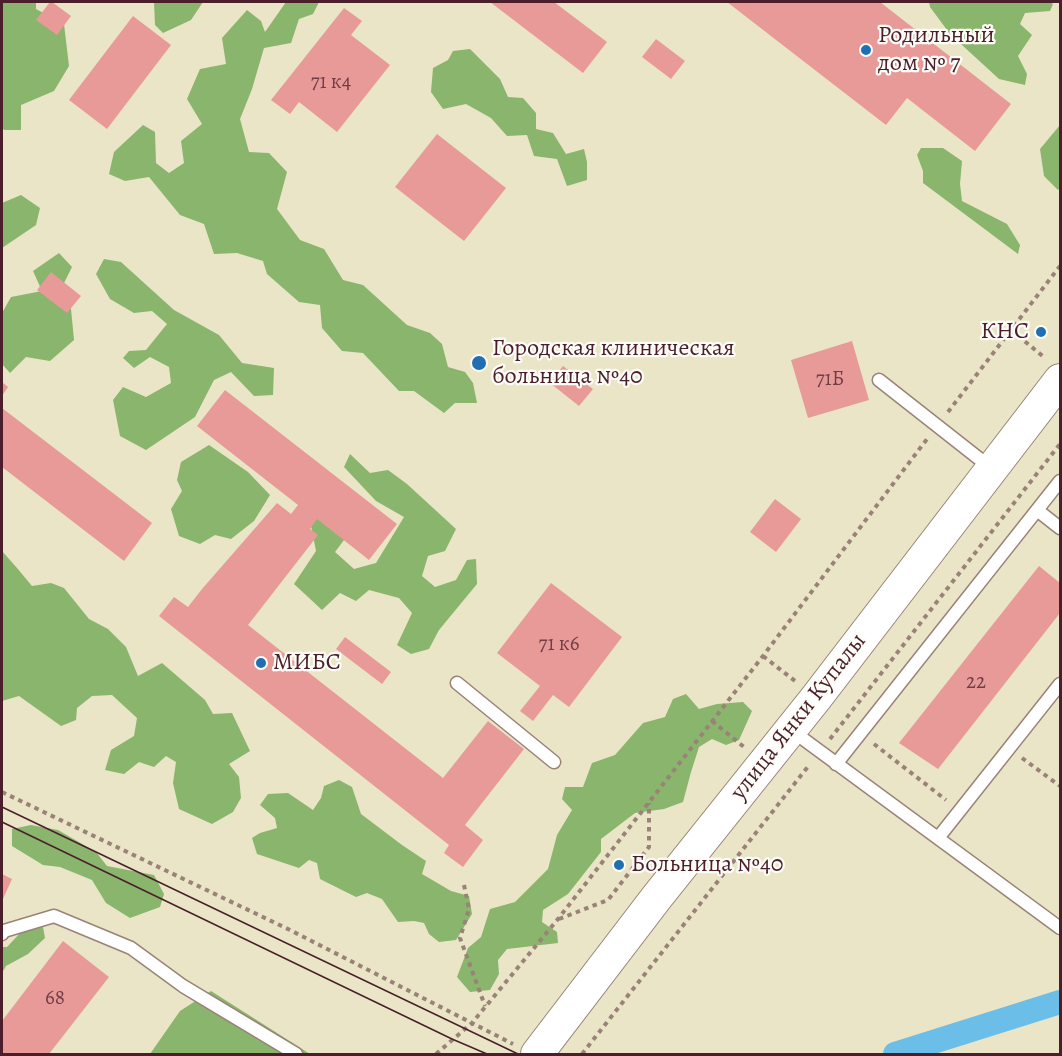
<!DOCTYPE html>
<html>
<head>
<meta charset="utf-8">
<style>
	body { margin:0 }
	#map { position:relative; width:1062px; height:1056px; overflow:hidden; background:#eae5c6; font-family:Alegreya,serif }
	canvas { display:block }
	.frame { position:absolute; inset:0; border:3px solid #4a1f2b; pointer-events:none }
</style>
</head>
<body>
<div id="map">
<canvas width="1062" height="1056"></canvas>
<div class="frame"></div>
</div>
<script>
const ctx = document.querySelector('canvas').getContext('2d');
ctx.lineJoin = 'round';
function paint(path, color) { ctx.fillStyle = color; ctx.fill(path, 'evenodd'); }
const toPath = rows => new Path2D(rows.map(r => 'M' + r).join(''));
function trace(path, color, width, dash) { ctx.strokeStyle = color; ctx.lineWidth = width; ctx.lineCap = dash ? 'butt' : 'round'; ctx.setLineDash(dash || []); ctx.stroke(path); }
function write(font, color, halo, rows, align = 'center') {
  ctx.font = font + ' Alegreya,serif'; ctx.lineWidth = 4.5; ctx.setLineDash([]); ctx.textBaseline = 'middle'; ctx.strokeStyle = halo; ctx.fillStyle = color; for (const [text, x, y, turn = 0] of rows) {
    ctx.save(); ctx.translate(x, y); ctx.rotate((+turn || 0) * Math.PI / 180); ctx.textAlign = isNaN(turn) ? turn : align; if (halo) ctx.strokeText(text, 0, 0); ctx.fillText(text, 0, 0); ctx.restore();
  }
}
const forest = toPath([
	[2,2,36,2,36,9,64,24,69,66,54,91,21,105,21,130,4,130,2,127],
	[154,2,203,2,191,20,163,33,155,25],
	[286,2,319,2,313,14,299,19,291,43,264,48,252,89,240,119,249,152,269,153,287,172,277,209,300,240,324,249,343,280,363,285,407,325,430,333,442,344,448,367,465,372,473,383,477,403,455,403,444,413,414,391,399,391,363,353,342,351,322,328,320,305,299,302,267,274,263,261,237,253,214,254,204,224,180,215,149,177,125,181,109,174,114,152,143,125,155,132,156,163,169,173,184,163,181,141,202,124,187,99,200,69,226,64,222,38,247,10,261,21,265,32],
	[929,2,1050,2,1053,4,1050,11,1025,13,1020,24,1032,35,1018,56,1027,74,1025,85,999,79,950,34,930,7],
	[470,49,500,79,508,97,523,98,536,113,536,129,553,133,566,154,584,149,587,162,587,180,567,186,557,159,534,156,527,135,507,136,491,118,466,104,443,109,431,92,433,68,448,60,453,51],
	[1060,125,1060,188,1058,190,1044,176,1040,149],
	[921,148,943,148,962,161,960,184,962,201,1007,224,1020,245,1018,254,923,183,923,171,917,155],
	[21,195,40,208,36,225,2,248,2,203],
	[59,253,72,267,61,289,71,309,74,340,50,361,26,357,10,373,2,364,2,313,11,297,42,291,33,271],
	[104,259,121,262,174,310,219,335,242,363,274,368,273,395,254,396,231,372,214,380,195,417,146,450,120,436,113,400,123,387,146,397,171,383,169,367,150,357,134,368,123,358,129,351,146,350,167,324,152,311,134,313,110,299,96,274],
	[209,445,248,472,270,495,254,521,231,539,215,535,200,544,179,536,171,509,182,491,177,480,181,462],
	[350,454,370,473,388,470,407,484,456,529,445,551,428,556,422,576,435,587,456,580,467,560,476,559,477,584,439,630,429,649,411,654,397,645,412,613,399,598,369,590,356,601,340,593,322,610,294,584,316,551,310,521,339,509,353,528,335,552,354,569,376,563,404,517,376,501,344,467],
	[2,551,17,568,32,586,51,583,64,588,89,619,108,629,126,647,138,676,162,663,205,700,213,714,232,713,250,751,229,764,239,777,241,798,233,812,212,824,179,809,173,783,176,762,166,756,154,767,139,762,124,774,105,770,111,750,134,736,137,718,112,695,92,696,77,708,76,720,61,726,19,696,2,701],
	[686,694,699,709,717,704,743,702,752,711,739,740,726,745,712,739,699,747,691,772,683,802,664,809,635,813,601,839,601,852,568,894,543,910,542,922,557,932,558,943,507,949,498,960,499,974,490,990,470,992,457,977,468,948,481,937,490,909,515,902,548,869,557,835,572,810,562,799,565,787,583,787,592,763,615,755,643,723,665,717,673,699],
	[339,780,352,787,361,814,402,845,426,861,422,874,451,891,469,896,472,914,456,940,439,942,429,934,424,923,414,921,398,922,382,899,367,893,356,897,320,879,317,863,309,860,299,868,257,854,252,838,260,833,277,828,275,818,260,805,268,794,288,793,313,810,321,798,324,786],
	[31,825,58,830,96,852,107,866,154,875,164,894,160,907,130,918,106,903,92,880,60,867,43,865,12,846,12,829],
	[43,927,45,938,28,954,6,966,2,973,2,947,7,947,22,931],
	[211,991,310,1054,150,1054,180,1011]
]);
const canal = toPath([
	[895,1054,1060,1002]
]);
const building = toPath([
	[50,2,52,2,71,16,57,35,36,20],
	[490,2,554,2,607,42,583,73],
	[727,2,880,2,1011,104,975,151,907,98,886,125],
	[344,8,362,21,351,35,390,65,337,132,299,102,290,114,271,100],
	[133,16,171,45,107,129,69,100],
	[656,39,685,61,671,79,642,57],
	[437,134,506,188,464,241,395,187],
	[51,272,81,296,67,313,37,290],
	'1035 332a6 6 0 1 1 12 0a6 6 0 1 1-12 0Z',
	[852,341,869,400,808,418,791,360],
	[563,366,593,389,579,406,550,383],
	[2,382,8,387,2,396],
	[225,390,397,524,369,560,317,519,310,529,318,535,248,625,443,778,488,721,524,749,465,825,483,840,463,867,444,853,449,845,159,616,174,597,188,607,202,589,277,503,291,514,298,505,197,426],
	[2,408,152,523,124,561,2,467],
	[775,499,801,519,776,552,750,532],
	[1039,566,1060,583,1060,613,938,769,899,743],
	[551,583,622,637,569,707,553,695,533,721,520,711,540,686,497,653],
	[345,637,391,672,382,684,336,649],
	[2,874,12,879,2,901],
	[63,941,109,977,49,1054,2,1054,2,1021]
]);
const path = toPath([
	[1011,330,1045,358],
	[948,412,1060,266],
	[763,656,795,681],
	[712,721,744,747],
	[830,739,1060,444],
	[874,744,946,800],
	[1022,758,1060,786],
	[2,792,290,930,513,1044],
	[464,885,469,909,460,938,485,1006],
	[559,919,608,900,649,847,649,803],
	[436,1054,472,1023,558,919,763,656,927,439],
	[582,1054,810,764]
]);
const service = toPath([
	[879,380,991,468],
	[1037,510,1060,528],
	[457,683,554,762],
	[791,730,1060,928],
	[836,764,1060,481],
	[938,838,1060,684],
	[2,934,4,931,54,916,131,948,183,986,296,1054]
]);
const tertiary = toPath([
	[537,1054,657,897,816,698,1060,380]
]);
const tram = toPath([
	[2,807,518,1054],
	[2,822,452,1039,487,1054]
]);
const markers = [
	[866,50,6,"#1f6fb2"],
	[1041,332,6,"#1f6fb2"],
	[479,363,8,"#1f6fb2"],
	[261,663,6,"#1f6fb2"],
	[619,865,6,"#1f6fb2"]
];
const numberNames = [
	["71 к4",331,83],
	["71Б",830,380],
	["71 к6",559,645],
	["22",976,683],
	["68",55,999]
];
const poiNames = [
	["Родильный",878,36],
	["дом № 7",878,64],
	["КНС",1029,332,"right"],
	["Городская клиническая",492,349],
	["больница №40",492,377],
	["МИБС",273,663],
	["Больница №40",631,865]
];
const streetNames = [
	["улица Янки Купалы",799,717,-52]
];
paint(forest, '#89b56c');
trace(canal, '#6bbee7', 24);
paint(building, '#e89a99');
trace(service, '#9a8278', 15);
trace(tertiary, '#9a8278', 34);
trace(path, '#9a8278', 4, [4.5, 4.5]);
trace(service, '#fff', 12);
trace(tertiary, '#fff', 32);
trace(tram, '#4a1f2b', 1.5);
for (const [x, y, r, color] of markers) { const dot = new Path2D(); dot.arc(x, y, r, 0, 2 * Math.PI); ctx.fillStyle = color; ctx.fill(dot); trace(dot, '#fdfcf7', 2); }
write('21px', '#723e46', null, numberNames);
write('24px', '#4a1f2b', '#fdfcf7', poiNames, 'left');
write('24px', '#4a1f2b', '#fdfcf7', streetNames);
</script>
</body>
</html>
